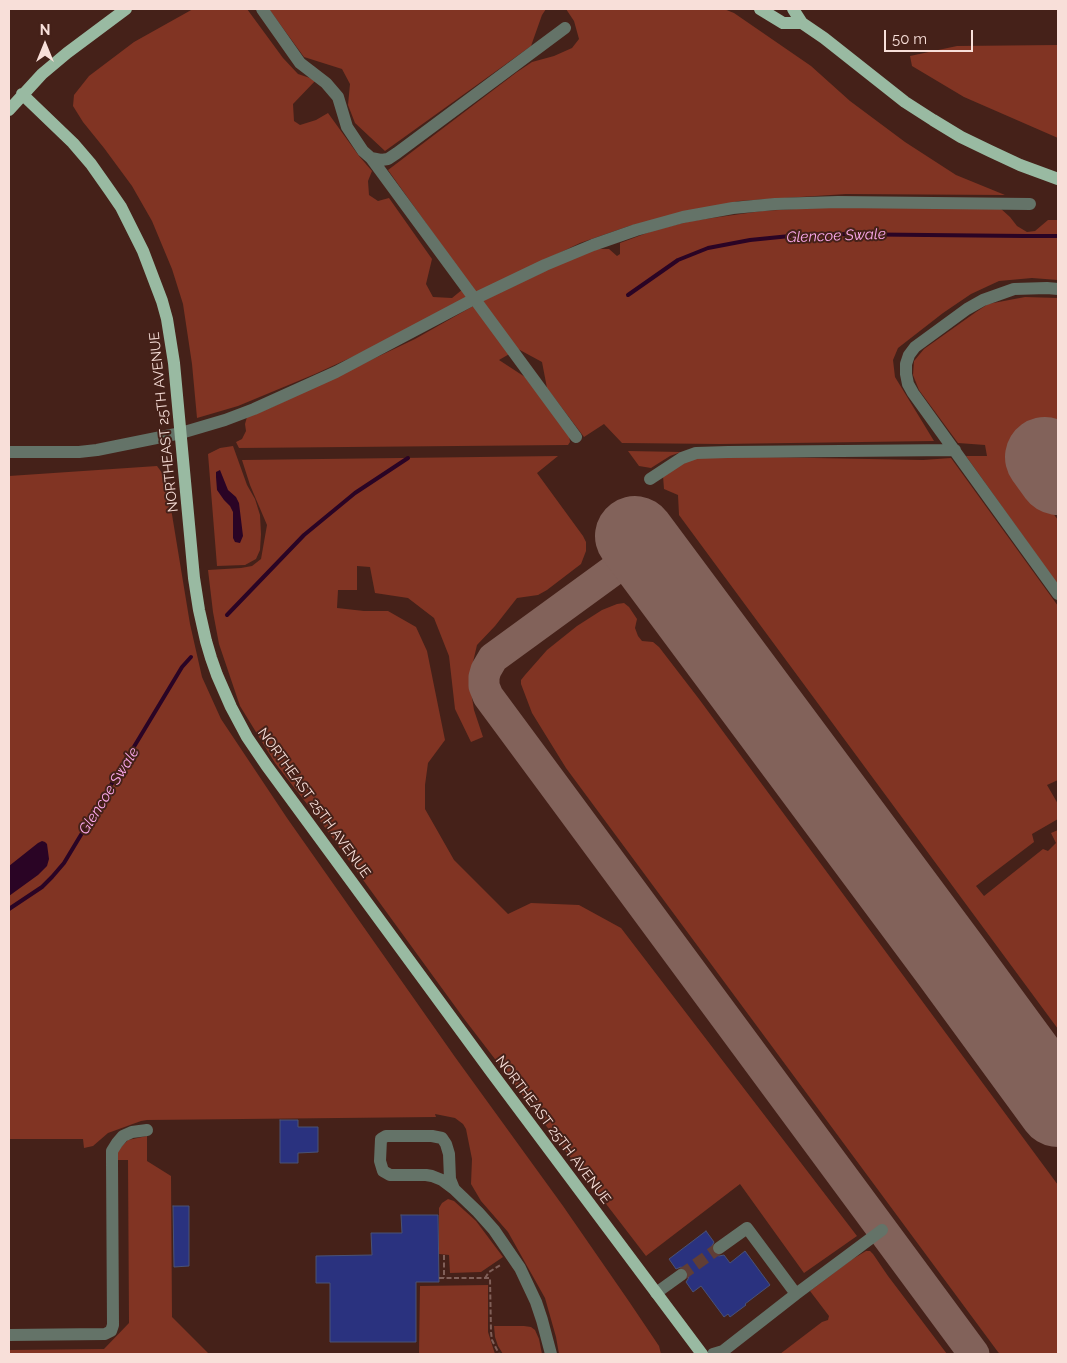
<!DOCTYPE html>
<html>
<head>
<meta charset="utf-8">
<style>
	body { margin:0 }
	#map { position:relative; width:1067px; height:1363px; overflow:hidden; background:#452119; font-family:Raleway,sans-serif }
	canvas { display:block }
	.frame { position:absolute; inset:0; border:10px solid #f8dfd9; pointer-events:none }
	.north { position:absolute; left:20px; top:20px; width:50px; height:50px; -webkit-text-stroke:4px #452119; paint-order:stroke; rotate:0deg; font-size:14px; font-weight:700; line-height:20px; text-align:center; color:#f8dfd9 }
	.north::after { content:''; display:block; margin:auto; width:18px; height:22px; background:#f8dfd9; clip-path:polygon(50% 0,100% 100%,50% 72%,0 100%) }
	.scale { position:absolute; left:884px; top:30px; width:89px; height:22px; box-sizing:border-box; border:2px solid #f8dfd9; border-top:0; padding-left:6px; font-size:15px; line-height:18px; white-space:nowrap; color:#f8dfd9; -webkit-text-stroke:4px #452119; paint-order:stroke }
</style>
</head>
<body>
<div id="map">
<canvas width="1067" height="1363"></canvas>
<div class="frame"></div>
<div class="north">N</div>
<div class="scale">50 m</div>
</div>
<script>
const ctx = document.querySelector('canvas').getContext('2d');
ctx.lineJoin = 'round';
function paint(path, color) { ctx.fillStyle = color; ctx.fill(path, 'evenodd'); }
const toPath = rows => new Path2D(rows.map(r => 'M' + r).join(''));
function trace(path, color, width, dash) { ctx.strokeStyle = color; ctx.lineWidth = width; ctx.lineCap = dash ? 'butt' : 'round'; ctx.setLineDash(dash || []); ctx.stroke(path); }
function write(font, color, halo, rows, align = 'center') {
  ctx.font = font + ' Raleway,sans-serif'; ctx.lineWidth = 4; ctx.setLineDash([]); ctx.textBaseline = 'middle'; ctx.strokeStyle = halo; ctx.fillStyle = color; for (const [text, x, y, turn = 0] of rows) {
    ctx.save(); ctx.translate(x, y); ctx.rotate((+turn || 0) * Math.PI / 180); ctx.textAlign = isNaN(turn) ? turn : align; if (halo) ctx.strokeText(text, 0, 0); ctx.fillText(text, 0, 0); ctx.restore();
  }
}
const green = toPath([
	[193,9,247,9,283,58,298,74,316,80,293,104,294,121,300,125,316,120,328,113,359,156,372,171,368,181,369,195,378,201,389,198,432,259,426,284,433,297,452,298,463,289,463,275,388,170,517,72,532,62,554,56,572,48,579,39,574,21,566,9,724,9,734,13,811,66,850,101,905,142,956,175,1005,195,846,194,739,201,629,226,580,243,520,272,387,341,315,374,238,406,197,418,192,364,183,304,172,269,152,221,132,186,104,148,83,122,73,106,74,95,89,76,134,42],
	[269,9,546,9,542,15,531,46,385,151,355,123,348,105,350,84,342,69,304,57],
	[1058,45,1058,138,964,97,912,66,910,56,957,46],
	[829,207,1000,208,1010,217,1017,226,1027,232,1035,231,1048,220,1058,220,1058,280,1032,278,999,281,971,294,943,313,898,348,893,360,895,377,934,441,720,444,622,443,604,424,584,437,547,388,542,362,518,349,499,360,525,377,569,434,570,442,568,445,239,448,236,442,242,439,246,431,245,424,247,417,272,407,415,339,482,301,576,256,596,249,609,249,617,256,620,254,620,243,655,230,691,221,762,211],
	[1025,297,1058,298,1058,434,1019,462,1028,479,1058,520,1058,585,966,456,987,456,985,445,958,443,919,390,913,375,914,361,924,349,976,312,988,304],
	[233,446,247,485,255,499,260,515,261,534,260,550,256,559,245,565,217,566,208,454,220,448],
	[628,451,681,452,670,456,651,468,639,466],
	[558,456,537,473,583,536,586,542,586,551,581,564,547,590,538,595,517,598,495,626,477,645,469,679,474,710,483,737,471,742,455,709,449,656,434,618,408,598,375,593,370,567,357,566,357,590,338,590,337,608,364,611,388,611,416,627,427,651,445,740,428,763,425,785,425,809,454,860,508,914,531,903,579,905,621,928,857,1236,804,1273,740,1184,646,1256,465,1020,318,818,275,763,240,706,219,644,213,612,208,570,241,568,252,566,261,559,267,525,250,485,242,460],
	[706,456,923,460,951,458,1058,606,1058,780,1047,785,1058,804,1058,819,1032,834,1034,842,976,886,984,896,1043,849,1048,851,1056,843,1051,833,1058,830,1058,1029,679,515,678,495,664,489,663,476,683,461],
	[157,466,166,478,190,624,202,677,221,719,287,818,455,1057,563,1206,628,1300,659,1346,661,1354,559,1354,556,1337,545,1298,508,1232,481,1201,471,1184,472,1159,466,1129,463,1124,455,1118,435,1114,436,1117,147,1120,141,1121,108,1133,93,1146,84,1148,83,1139,9,1139,9,476],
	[624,603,629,607,637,619,635,628,638,636,642,641,653,642,659,647,699,699,1058,1185,1058,1354,1000,1354,998,1352,566,768,532,713,521,684,521,680,525,675,547,650,577,626,602,610,617,604],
	[147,1136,147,1161,171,1176,172,1317,209,1354,9,1354,9,1350,104,1349,129,1323,128,1160,117,1160,118,1150,128,1140],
	[448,1199,454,1201,476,1221,503,1257,481,1272,450,1273,449,1255,439,1254,439,1208,442,1203],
	[866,1251,870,1251,873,1254,888,1276,947,1354,780,1354,822,1322,828,1320,829,1316,810,1291,851,1260],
	[488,1285,488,1332,495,1354,419,1354,420,1286],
	[494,1326,524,1326,531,1327,535,1330,539,1339,542,1354,503,1354,498,1346,495,1337]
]);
const water = toPath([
	[220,470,228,490,236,497,239,503,243,536,240,543,235,542,233,538,233,512,230,506,224,500,217,490,216,477,216,472],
	[42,841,45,842,47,844,49,859,47,866,38,875,9,896,9,866,38,843]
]);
const stream = toPath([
	[628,295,678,260,708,248,750,240,800,235,829,234,1025,236,1058,236],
	[227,615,304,535,355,493,408,458],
	[9,909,42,887,52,877,64,863,182,667,191,657]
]);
const taxiway = toPath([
	[1048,461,1058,454],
	[644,548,493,658,486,670,484,677,484,686,488,696,974,1354]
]);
const runway = toPath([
	[1045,457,1058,475],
	[635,536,951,961,1058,1107]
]);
const building = toPath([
	[280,1120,298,1120,298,1127,318,1127,318,1152,298,1153,298,1163,280,1163,280,1120],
	[173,1206,189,1206,189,1266,174,1267,173,1206],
	[401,1215,438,1215,439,1282,416,1282,416,1342,330,1342,330,1283,316,1283,316,1256,372,1255,371,1233,402,1233,401,1215],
	[706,1231,714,1242,711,1248,713,1253,719,1256,724,1255,730,1263,745,1251,770,1285,745,1304,746,1305,730,1317,728,1314,724,1317,701,1286,693,1292,686,1282,688,1279,689,1275,687,1270,681,1267,676,1269,669,1259,706,1231]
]);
const minorTunnel = toPath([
	[681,1275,719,1248]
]);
const path = toPath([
	[444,1255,444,1278],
	[439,1278,490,1278,491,1332,492,1340,499,1354],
	[485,1278,489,1272,502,1264]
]);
const minor = toPath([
	[262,9,300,63,326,83,338,97,347,127,363,151,371,158,381,160,388,159,397,153,565,28],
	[371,158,576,437],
	[1058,289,1047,288,1014,289,983,300,967,309,915,347,909,355,906,364,906,374,908,384,913,393,1058,594],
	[9,452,79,452,97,450,181,433,225,420,254,409,336,372,474,299,545,265,593,245,636,230,683,217,733,208,775,204,838,202,1030,204],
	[650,479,682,458,696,453,728,452,955,450],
	[454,1189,442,1180,432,1176,426,1175,390,1175,383,1171,380,1161,381,1139,386,1136,432,1136,442,1138,446,1144,449,1154,450,1179,454,1189,478,1212,494,1230,520,1268,536,1302,542,1320,551,1354],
	[719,1248,747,1228,796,1294],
	[656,1293,681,1275],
	[9,1335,105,1334,111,1331,113,1325,112,1161,112,1151,117,1143,123,1136,132,1132,147,1130],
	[713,1354,723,1351,796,1294,882,1230]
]);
const major = toPath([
	[760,9,783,23,802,23],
	[793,9,802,23,824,38,905,102,933,120,961,137,990,151,1020,165,1058,179],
	[22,94,73,143,91,164,110,191,121,207,143,251,162,301,167,319,174,363,194,578,199,610,206,641,211,658,217,675,231,707,247,737,266,765,492,1073,702,1354],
	[9,110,42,74,67,53,126,9]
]);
const streetNames = [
	["NORTHEAST 25TH AVENUE",164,422,-96],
	["NORTHEAST 25TH AVENUE",314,803,54],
	["NORTHEAST 25TH AVENUE",553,1130,53]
];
const waterNames = [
	["Glencoe Swale",836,236,-2],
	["Glencoe Swale",109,791,-58]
];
paint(green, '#813423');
paint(water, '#2a0425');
trace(stream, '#2a0425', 4);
trace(taxiway, '#82625a', 31);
trace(runway, '#82625a', 80);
paint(building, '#2a327f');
trace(building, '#4a5275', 1);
trace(minorTunnel, '#603e36', 12, [12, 6]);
trace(path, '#805f58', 2, [5, 2.5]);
trace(minor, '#647368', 12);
trace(major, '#99baa2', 12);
write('14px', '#f8dfd9', '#452119', streetNames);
write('italic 15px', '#fca9ec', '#452119', waterNames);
</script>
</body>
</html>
